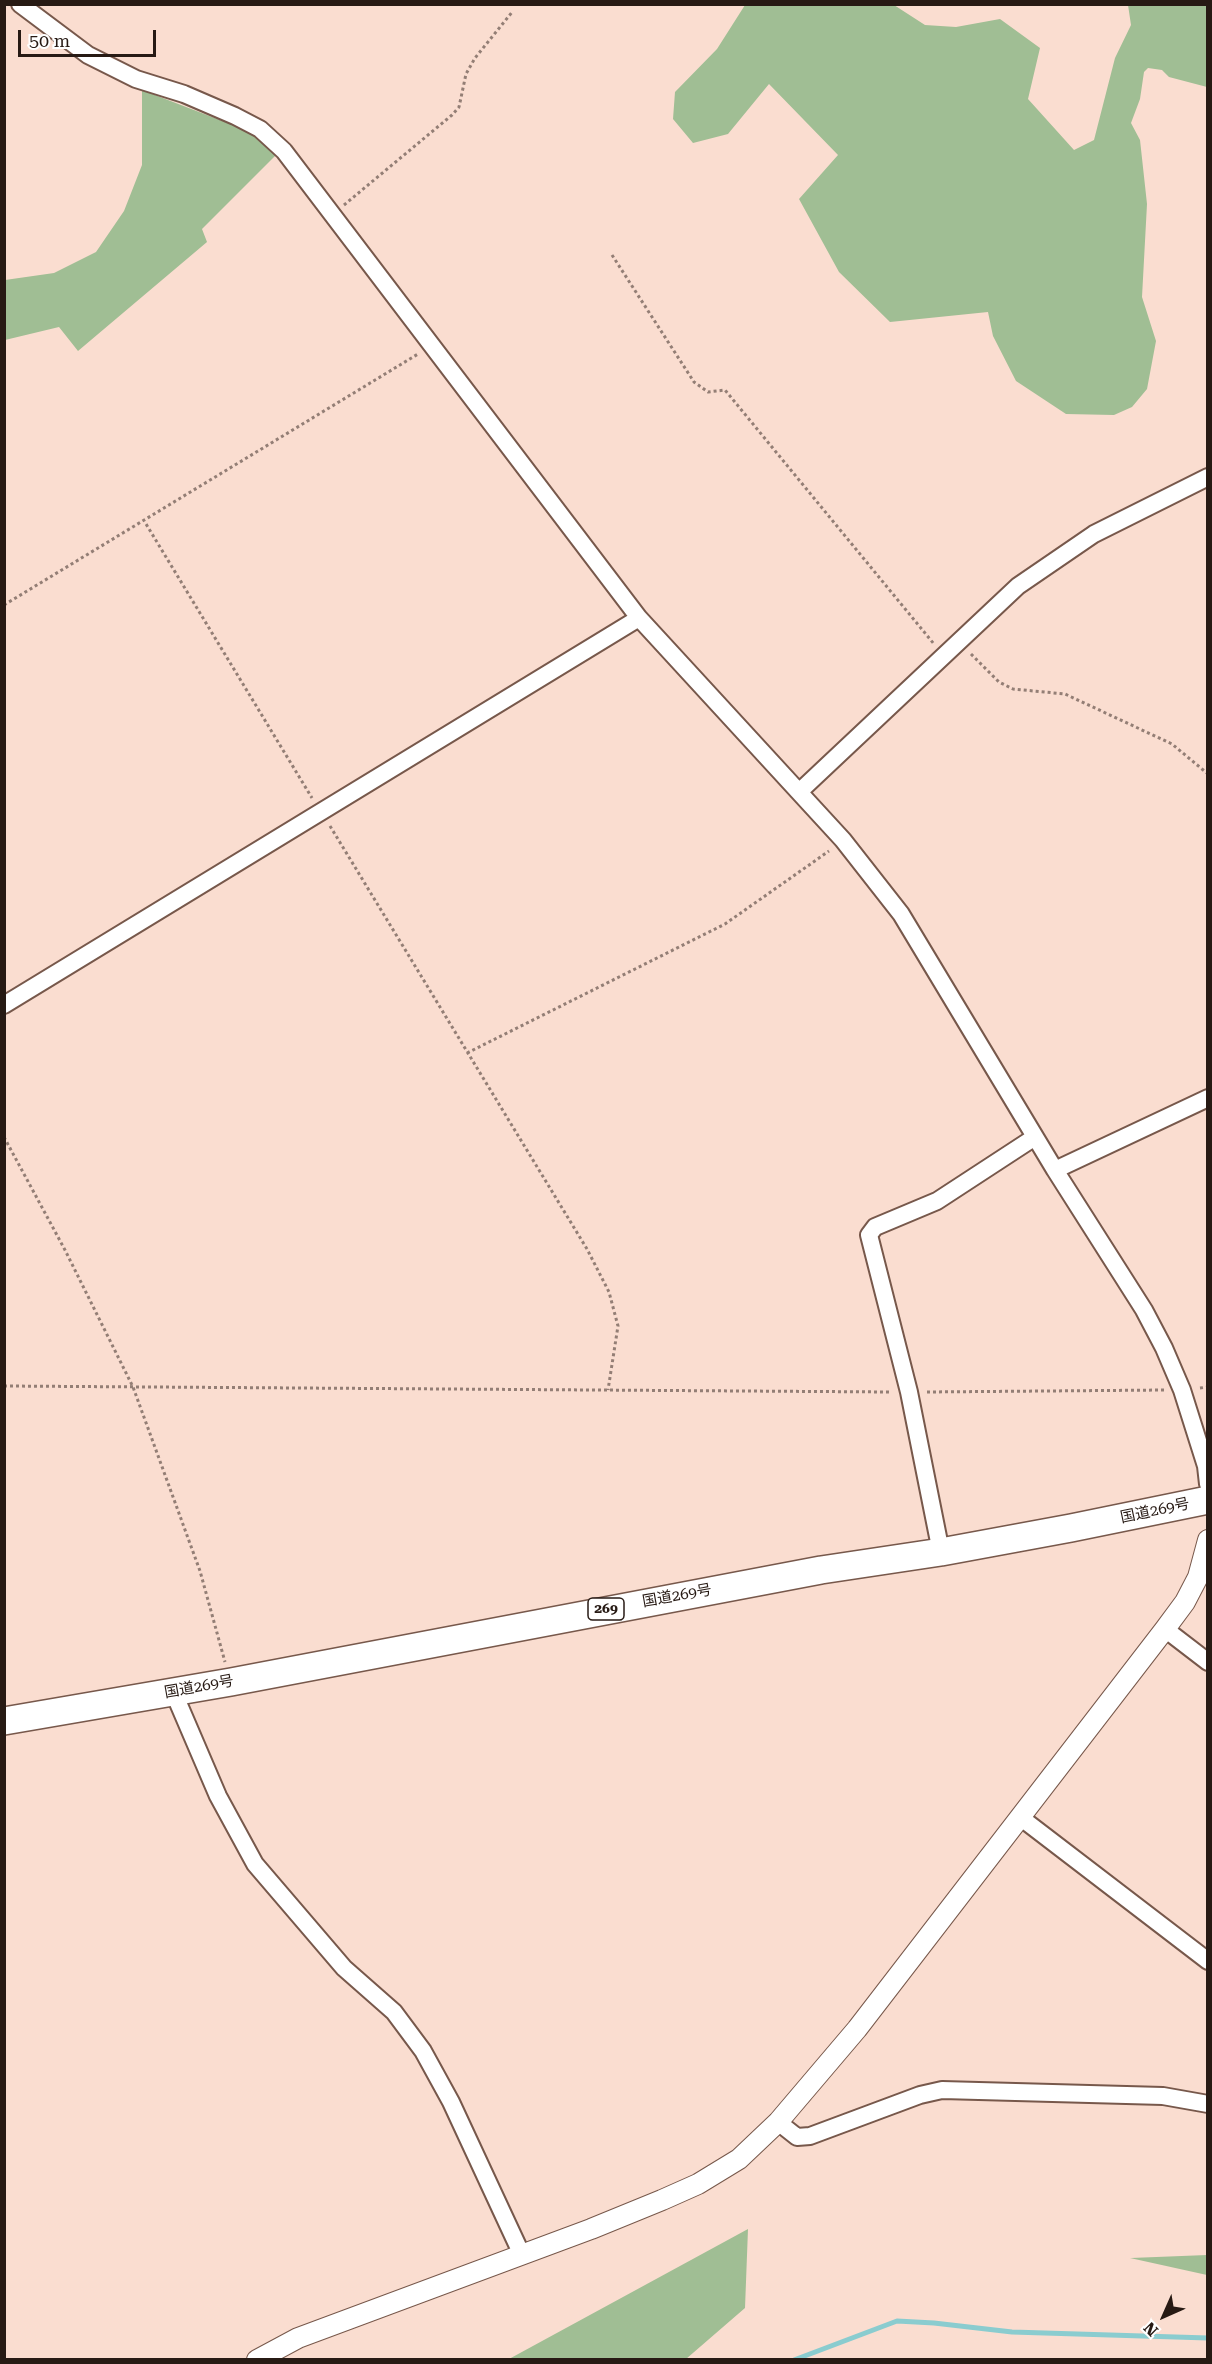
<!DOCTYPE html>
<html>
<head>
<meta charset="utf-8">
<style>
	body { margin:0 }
	#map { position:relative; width:1212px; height:2364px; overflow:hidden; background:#faddd0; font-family:"Roboto Serif",serif }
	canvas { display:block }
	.frame { position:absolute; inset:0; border:6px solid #271a14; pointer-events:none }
	.north { position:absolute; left:1134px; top:2286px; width:60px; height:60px; -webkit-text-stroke:4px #fff; paint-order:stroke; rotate:225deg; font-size:16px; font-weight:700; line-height:24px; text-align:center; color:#271a14 }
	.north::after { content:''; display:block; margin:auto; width:21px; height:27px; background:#271a14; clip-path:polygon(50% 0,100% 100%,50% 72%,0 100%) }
	.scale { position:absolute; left:18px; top:30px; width:138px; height:27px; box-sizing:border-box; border:3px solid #271a14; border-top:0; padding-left:8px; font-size:18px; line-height:21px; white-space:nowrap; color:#271a14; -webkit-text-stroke:4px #fff; paint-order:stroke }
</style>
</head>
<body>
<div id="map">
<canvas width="1212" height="2364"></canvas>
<div class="frame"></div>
<div class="north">N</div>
<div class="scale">50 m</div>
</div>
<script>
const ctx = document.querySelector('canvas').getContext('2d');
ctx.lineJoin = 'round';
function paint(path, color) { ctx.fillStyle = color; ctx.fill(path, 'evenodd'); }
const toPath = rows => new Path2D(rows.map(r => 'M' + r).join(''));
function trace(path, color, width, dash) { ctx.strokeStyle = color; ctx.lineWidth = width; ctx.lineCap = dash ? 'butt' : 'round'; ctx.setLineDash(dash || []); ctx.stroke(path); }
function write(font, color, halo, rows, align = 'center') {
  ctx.font = font + ' "Roboto Serif","Noto Sans JP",serif'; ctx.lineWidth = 6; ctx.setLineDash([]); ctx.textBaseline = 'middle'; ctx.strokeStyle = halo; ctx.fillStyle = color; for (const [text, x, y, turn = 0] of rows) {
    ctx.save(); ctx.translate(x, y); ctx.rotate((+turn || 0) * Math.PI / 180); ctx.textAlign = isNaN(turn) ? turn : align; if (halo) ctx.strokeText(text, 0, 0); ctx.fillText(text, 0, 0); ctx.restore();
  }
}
const forest = toPath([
	[745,5,894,5,925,25,956,27,1000,19,1040,48,1028,99,1074,150,1094,140,1115,58,1131,25,1128,5,1207,5,1207,87,1169,77,1162,70,1148,68,1144,72,1140,99,1131,123,1140,140,1147,204,1142,297,1156,341,1147,389,1132,407,1114,415,1066,414,1016,381,993,336,988,312,890,322,839,272,799,199,838,155,769,84,728,134,693,143,673,119,675,92,717,49],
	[142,90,251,132,276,155,202,229,207,242,78,351,59,327,5,340,5,280,54,273,96,252,124,211,142,165],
	[748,2229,745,2308,686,2359,509,2359],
	[1207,2255,1207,2275,1130,2258,1131,2258]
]);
const stream = toPath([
	[794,2360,897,2321,934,2323,1012,2332,1208,2338]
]);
const path = toPath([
	[344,205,452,115,459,107,466,74,475,58,513,11],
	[612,255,694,382,708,392,725,390,934,644],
	[143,519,312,798],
	[4,605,418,354],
	[971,654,999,682,1013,689,1065,694,1172,744,1208,774],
	[330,826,587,1249,609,1292,618,1326,608,1390],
	[467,1053,725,924,829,851],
	[4,1137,65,1250,133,1387,200,1571,225,1662],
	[4,1386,891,1392],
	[1200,1388,1208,1387],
	[927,1392,1164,1390]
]);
const minor = toPath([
	[20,4,88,55,136,79,184,94,235,116,260,129,284,151,639,618,843,840,901,914,1055,1170,1144,1310,1164,1348,1182,1390,1206,1466,1208,1484],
	[799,792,1018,586,1094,534,1208,477],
	[4,1005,639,618],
	[1055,1170,1208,1098],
	[941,1552,909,1392,869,1235,875,1227,937,1201,1035,1137],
	[1165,1629,1208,1662],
	[173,1691,218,1796,255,1864,344,1968,394,2012,423,2051,451,2102,522,2255],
	[1020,1817,1208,1961],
	[778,2122,797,2137,810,2136,920,2095,942,2090,1163,2096,1208,2104]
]);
const tertiary = toPath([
	[257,2360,298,2338,591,2229,662,2200,698,2184,739,2159,778,2122,857,2029,1165,1629,1185,1602,1198,1577,1208,1540]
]);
const trunk = toPath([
	[4,1721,231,1682,821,1570,941,1552,1071,1528,1208,1500]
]);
const shields = [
	[606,1609,36]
];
const shieldNames = [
	["269",606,1609]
];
const streetNames = [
	["国道269号",1155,1511,-12],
	["国道269号",677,1596,-10],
	["国道269号",199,1687,-10]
];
paint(forest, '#a0be94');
trace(stream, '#8acccf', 5);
trace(minor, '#77584b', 20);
trace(tertiary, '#77584b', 22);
trace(trunk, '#77584b', 30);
trace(path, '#937e75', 3, [3, 3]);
trace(minor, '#fff', 16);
trace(tertiary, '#fff', 20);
trace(trunk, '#fff', 27);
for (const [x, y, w] of shields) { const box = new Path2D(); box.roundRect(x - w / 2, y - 11, w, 22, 4.5); ctx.fillStyle = '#fff'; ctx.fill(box); trace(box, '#271a14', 1.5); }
write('bold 14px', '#271a14', null, shieldNames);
write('15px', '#271a14', '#fff', streetNames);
</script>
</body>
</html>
